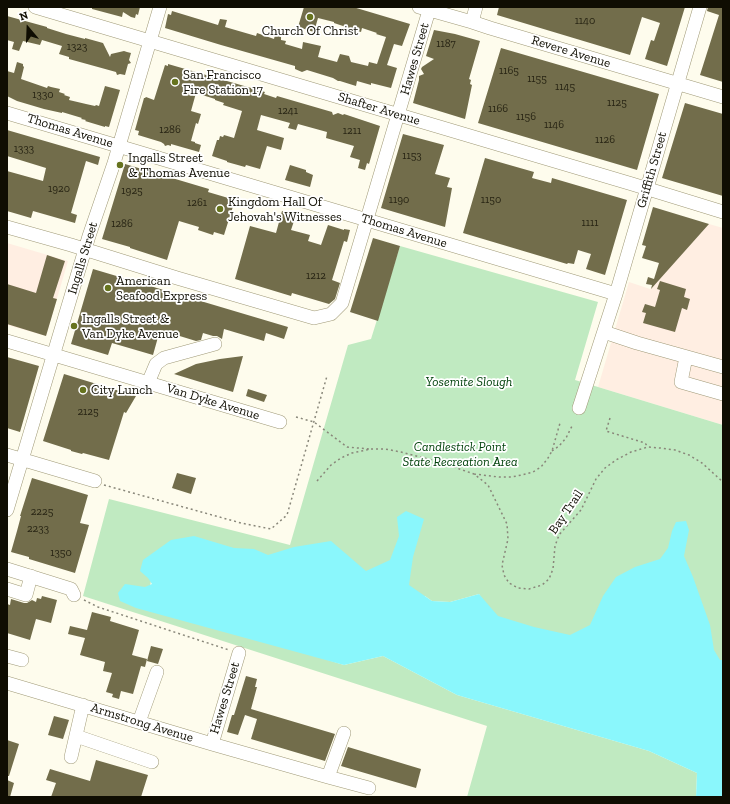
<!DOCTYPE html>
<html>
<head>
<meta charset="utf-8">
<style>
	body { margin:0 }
	#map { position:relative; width:730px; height:804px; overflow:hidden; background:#fefced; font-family:"Zilla Slab",serif }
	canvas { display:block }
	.frame { position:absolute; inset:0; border:8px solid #0f0d02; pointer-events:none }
	.north { position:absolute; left:8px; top:8px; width:40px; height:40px; -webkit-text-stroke:3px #fff; paint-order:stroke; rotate:341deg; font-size:11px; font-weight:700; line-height:16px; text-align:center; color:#0f0d02 }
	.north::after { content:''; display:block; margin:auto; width:14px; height:18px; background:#0f0d02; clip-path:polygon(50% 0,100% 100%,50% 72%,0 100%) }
</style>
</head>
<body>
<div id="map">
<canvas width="730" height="804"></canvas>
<div class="frame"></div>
<div class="north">N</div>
</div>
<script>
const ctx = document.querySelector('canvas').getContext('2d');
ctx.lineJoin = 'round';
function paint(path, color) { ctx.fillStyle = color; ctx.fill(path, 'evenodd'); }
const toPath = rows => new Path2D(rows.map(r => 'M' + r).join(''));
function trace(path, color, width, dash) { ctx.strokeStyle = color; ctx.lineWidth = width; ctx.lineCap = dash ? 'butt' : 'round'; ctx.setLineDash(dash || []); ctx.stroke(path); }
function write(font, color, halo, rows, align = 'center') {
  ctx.font = font + ' "Zilla Slab",serif'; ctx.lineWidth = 3.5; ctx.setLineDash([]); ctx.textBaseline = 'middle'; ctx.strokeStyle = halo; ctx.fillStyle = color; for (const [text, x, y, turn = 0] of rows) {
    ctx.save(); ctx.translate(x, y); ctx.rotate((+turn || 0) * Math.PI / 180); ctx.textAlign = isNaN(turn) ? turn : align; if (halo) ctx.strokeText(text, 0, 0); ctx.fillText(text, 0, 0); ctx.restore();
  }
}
const industrial = toPath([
	[709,224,723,228,723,425,598,387,629,282,650,289],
	[7,243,68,261,46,336,7,325]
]);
const green = toPath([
	[400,246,598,302,575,380,723,425,723,688,497,623,479,594,450,602,432,601,425,596,152,575,147,604,344,665,383,656,457,695,649,751,697,773,696,797,467,797,487,726,83,596,109,499,290,545,348,345,371,339]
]);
const water = toPath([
	[406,511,424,519,413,557,409,585,432,601,450,602,479,594,498,616,534,627,570,635,590,625,603,596,616,577,635,567,660,559,668,548,672,531,676,522,686,521,689,530,684,556,693,577,710,625,714,650,720,660,723,660,723,797,696,797,697,773,649,751,457,695,383,656,344,665,136,608,120,601,118,593,125,584,145,587,152,584,148,578,140,571,143,560,171,540,194,536,234,548,254,549,268,555,294,547,331,541,366,571,390,560,399,536,397,517]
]);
const building = toPath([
	[92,7,140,7,138,15,136,14,135,18,131,17,123,12,122,17,92,9],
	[304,7,353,7,410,24,402,46,394,44,387,65,397,68,391,88,371,83,371,85,357,81,356,86,340,81,338,81,333,78,307,70,302,72,295,69,295,66,221,45,165,28,168,14,171,15,172,11,218,25,220,19,227,20,225,27,256,36,257,33,274,39,275,35,281,37,281,40,286,41,285,44,302,49,303,42,321,46,318,57,337,62,340,54,349,56,351,62,368,66,369,62,377,64,386,37,376,34,377,33,362,28,361,32,334,23,334,22,318,18,314,32,298,27],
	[499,7,685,7,667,66,645,59,651,40,654,41,660,23,642,17,630,55,497,15],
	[708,7,723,7,723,82,700,75,719,15,707,11],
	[7,16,47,27,47,28,66,34,85,39,85,38,103,43,110,57,111,54,124,51,127,52,131,53,129,60,131,63,128,64,125,75,120,74,117,75,116,72,69,59,69,57,59,54,62,46,42,40,40,45,23,41,19,51,12,49,14,42,7,40],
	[434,30,455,34,480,41,469,79,471,80,470,84,472,85,465,119,413,103,419,80,419,76,424,74,421,69,422,67,434,59,426,56],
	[501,48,659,94,637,170,478,123],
	[17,62,23,64,23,66,24,67,21,79,47,88,48,86,51,87,60,89,59,92,65,94,64,95,70,97,69,100,86,104,95,106,96,105,99,106,105,86,120,90,109,127,105,126,105,127,85,121,86,120,81,119,82,118,62,112,62,113,44,109,17,101,7,96,7,71,14,73],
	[168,64,265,92,264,94,276,98,277,96,332,112,333,115,338,113,343,115,344,114,380,126,369,164,367,163,365,170,358,168,360,160,350,157,354,146,326,138,327,132,298,124,296,130,288,128,290,123,261,115,257,130,284,138,281,150,267,146,260,169,246,165,245,167,227,162,227,161,212,156,217,140,219,140,220,136,223,137,224,135,234,138,242,111,223,105,224,103,215,100,215,99,196,93,191,111,201,114,198,124,196,123,191,141,195,142,195,143,201,145,199,152,171,144,171,146,168,145,165,146,164,144,161,142,138,135,139,131,135,130,144,98,145,98,146,97,154,100,165,65,168,66],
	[685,103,723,114,723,196,662,178],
	[7,130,100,157,98,165,86,161,71,213,77,215,75,223,33,211,31,218,7,211,7,171,43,181,46,168,7,156],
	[403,134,444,145,435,174,450,178,447,187,452,188,445,227,381,208],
	[485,158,534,172,532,178,551,183,552,178,627,200,605,275,586,269,591,254,578,250,574,264,568,263,567,264,463,233],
	[125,164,209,189,208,192,235,200,224,235,214,232,213,235,198,230,199,227,179,221,167,260,130,248,130,247,102,239],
	[290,165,306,170,306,172,313,175,310,187,285,180],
	[653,207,709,224,651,289,652,285,646,284,648,277,654,279,659,263,642,258,646,246,642,245],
	[282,211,296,215,291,230,310,235,308,241,321,245,328,225,344,230,344,229,350,230,347,242,344,241,332,280,340,283,335,299,329,304,292,293,291,296,235,279,250,226,276,233],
	[373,238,400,246,378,321,350,312],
	[47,255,65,261,53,298,57,299,46,336,7,324,7,284,36,293],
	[93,269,288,327,284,339,266,333,264,341,224,329,222,339,217,336,213,336,203,333,201,340,196,341,160,330,153,355,112,343,108,355,71,344],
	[660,281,686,289,684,297,690,299,687,310,682,308,675,332,643,323,646,313,642,312,645,304,655,307,660,290,657,289],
	[243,356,233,392,174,374,196,364,220,359],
	[7,357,39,366,20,432,7,428],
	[64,374,136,396,126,413,124,412,109,460,83,453,82,454,71,451,71,450,43,441],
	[248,389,267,395,264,402,246,396],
	[177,473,196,478,191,494,172,488],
	[32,478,88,495,80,523,89,525,75,573,29,559,29,557,11,552,17,531,21,516,20,516],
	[42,596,57,600,51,623,36,619,30,640,7,633,7,604,10,605,11,599,24,603,27,603,32,600,36,602,37,598,41,599],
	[92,612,111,617,110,621,139,630,132,655,147,659,145,667,141,666,133,694,121,691,119,699,112,697,113,694,106,692,112,673,103,671,105,662,80,655,85,638,68,634,70,626,87,630],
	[151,646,163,649,158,664,147,661],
	[246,676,257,679,255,687,257,687,251,709,335,734,325,761,251,739,257,719,245,715,238,735,227,732,232,715,234,715],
	[54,716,69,720,63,739,48,735],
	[7,740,19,744,9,776,7,776],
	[348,747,421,769,416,788,341,766],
	[96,760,148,775,141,797,51,797,56,783,46,780,50,769,90,781],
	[7,780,14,783,10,797,7,797]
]);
const path = toPath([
	[296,417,314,422,347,447,369,449],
	[610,418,606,431,645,443,648,447],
	[552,451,559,446,566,438,572,426],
	[474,474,499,477,511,477,522,475,533,472,541,467,548,458,552,451,560,423],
	[317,481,331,465,341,458,352,453,371,449,385,449,401,452,439,462,474,474,488,485,507,524,508,539,502,565,504,575,509,583,518,588,529,589,542,585,549,579,553,569,555,546,559,535,581,510,596,479,605,468,616,460,631,452,648,447,660,448,675,450,689,455,702,463,723,482],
	[104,485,241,523,271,529,287,515,327,376],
	[84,600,98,607,229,650]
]);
const minor = toPath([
	[35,7,632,184,723,212],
	[419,7,472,22,490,28,723,97],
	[472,22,476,7],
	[7,113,616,294],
	[7,227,71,245,177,278,314,318,331,314,342,303,430,7],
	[604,332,637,343,723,367],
	[7,341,280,422],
	[686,357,681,382,723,394],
	[148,383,156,364,164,358,215,344],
	[579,408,616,294,700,7],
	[7,455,95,481],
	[7,510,89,236,114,163,160,7],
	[7,569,71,589,74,595],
	[7,589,26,595,31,576],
	[7,656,22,660],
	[7,683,212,744,328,777,369,788],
	[139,722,157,672],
	[76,736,152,762],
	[212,744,239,653],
	[71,757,83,705],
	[328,777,344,733]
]);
const markers = [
	[310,17,4,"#66731e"],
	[175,82,4,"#66731e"],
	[120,165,4,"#66731e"],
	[220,209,4,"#66731e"],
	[108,288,4,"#66731e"],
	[74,326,4,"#66731e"],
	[83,390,4,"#66731e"]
];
const numberNames = [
	["1140",585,21],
	["1187",446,44],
	["1323",77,47],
	["1165",509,71],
	["1155",537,79],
	["1145",565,87],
	["1330",43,95],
	["1125",617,103],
	["1166",498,109],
	["1241",288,111],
	["1156",526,117],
	["1146",554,125],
	["1286",170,130],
	["1211",352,131],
	["1126",605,140],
	["1333",24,149],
	["1153",412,156],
	["1920",59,189],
	["1925",132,191],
	["1190",399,200],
	["1150",491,200],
	["1261",197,203],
	["1111",590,223],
	["1286",122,224],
	["1212",316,276],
	["2125",88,412],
	["2225",42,512],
	["2233",38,529],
	["1350",61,553]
];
const poiNames = [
	["Church Of Christ",310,31,"center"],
	["San Francisco",183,75],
	["Fire Station 17",183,90],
	["Ingalls Street",128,158],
	["& Thomas Avenue",128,173],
	["Kingdom Hall Of",228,202],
	["Jehovah's Witnesses",228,217],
	["American",116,281],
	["Seafood Express",116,296],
	["Ingalls Street &",82,319],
	["Van Dyke Avenue",82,334],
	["City Lunch",91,390]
];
const streetNames = [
	["Revere Avenue",571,52,17],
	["Hawes Street",415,59,-74],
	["Shafter Avenue",379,109,17],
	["Thomas Avenue",70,131,17],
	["Griffith Street",652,170,-74],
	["Thomas Avenue",404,231,17],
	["Ingalls Street",83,258,-73],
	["Van Dyke Avenue",213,402,17],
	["Bay Trail",566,512,-56],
	["Hawes Street",225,698,-73],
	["Armstrong Avenue",142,723,17]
];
const parkNames = [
	["Yosemite Slough",469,382],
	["Candlestick Point",460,447],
	["State Recreation Area",460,462]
];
paint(industrial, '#ffeee2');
paint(green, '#c0eac1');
paint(water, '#8af7fc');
paint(building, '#726d4b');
trace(minor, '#a09a78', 14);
trace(path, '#89877a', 1.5, [2, 3]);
trace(minor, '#fff', 13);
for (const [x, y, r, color] of markers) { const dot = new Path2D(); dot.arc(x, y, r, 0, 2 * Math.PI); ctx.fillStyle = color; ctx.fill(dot); trace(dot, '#fff', 1.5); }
write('11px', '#282514', null, numberNames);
write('13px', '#0f0d02', '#fff', poiNames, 'left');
write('13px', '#0f0d02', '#fff', streetNames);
write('italic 13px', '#00420b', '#fff', parkNames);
</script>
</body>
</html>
